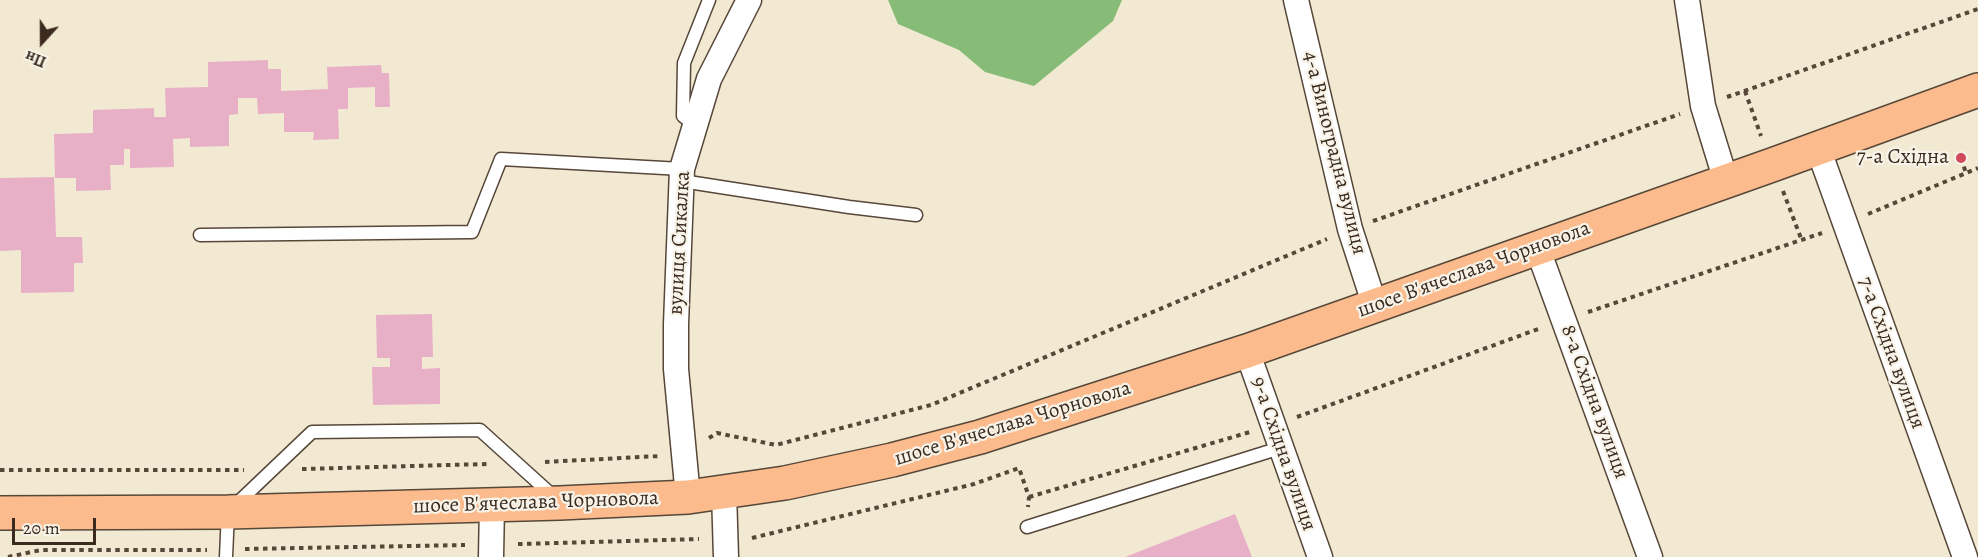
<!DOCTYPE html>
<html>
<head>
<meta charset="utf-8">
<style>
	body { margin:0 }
	#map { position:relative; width:1978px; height:557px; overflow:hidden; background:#f2e9d2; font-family:Alegreya,serif }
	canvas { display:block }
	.north { position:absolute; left:12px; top:12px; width:60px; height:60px; -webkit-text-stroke:4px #f7f3e8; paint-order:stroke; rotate:201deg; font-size:16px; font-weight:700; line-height:24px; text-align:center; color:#3b2a1e }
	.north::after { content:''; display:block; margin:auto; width:21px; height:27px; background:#3b2a1e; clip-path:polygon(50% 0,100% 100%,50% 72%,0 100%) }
	.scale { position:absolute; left:12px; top:518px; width:84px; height:27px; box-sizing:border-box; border:3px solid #3b2a1e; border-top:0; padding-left:8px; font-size:18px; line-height:21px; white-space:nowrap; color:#3b2a1e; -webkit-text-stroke:4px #f7f3e8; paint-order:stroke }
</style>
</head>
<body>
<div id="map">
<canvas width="1978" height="557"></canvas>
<div class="north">Пн</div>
<div class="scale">20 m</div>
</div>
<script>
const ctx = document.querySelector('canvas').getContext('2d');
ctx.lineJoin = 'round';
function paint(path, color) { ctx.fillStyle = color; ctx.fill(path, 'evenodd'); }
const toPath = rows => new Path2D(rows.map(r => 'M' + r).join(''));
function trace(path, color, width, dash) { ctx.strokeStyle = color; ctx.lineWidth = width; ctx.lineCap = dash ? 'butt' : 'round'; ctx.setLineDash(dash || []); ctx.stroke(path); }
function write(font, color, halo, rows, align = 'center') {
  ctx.font = font + ' Alegreya,serif'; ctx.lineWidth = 4.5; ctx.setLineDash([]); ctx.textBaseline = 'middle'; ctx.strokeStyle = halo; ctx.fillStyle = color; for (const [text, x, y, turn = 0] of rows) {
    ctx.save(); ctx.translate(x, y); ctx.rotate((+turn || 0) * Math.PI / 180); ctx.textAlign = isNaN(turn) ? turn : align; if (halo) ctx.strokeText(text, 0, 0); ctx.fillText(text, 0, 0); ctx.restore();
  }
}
const forest = toPath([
	[888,0,1122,0,1113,21,1034,86,985,72,959,50,898,24]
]);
const building = toPath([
	[268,60,268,69,281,69,281,91,328,89,327,67,381,65,382,73,389,73,390,107,375,107,375,87,348,88,348,109,338,109,339,139,313,140,314,132,284,132,284,113,258,114,257,98,238,98,238,114,229,115,229,146,190,147,190,138,173,139,174,167,130,168,130,149,124,149,124,165,110,165,111,190,76,191,76,178,55,178,54,134,93,133,93,110,154,108,154,117,166,117,165,88,208,87,208,62],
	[54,177,56,237,82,237,83,263,74,263,74,292,21,293,21,250,0,251,0,178],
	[432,314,433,357,422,357,422,369,440,368,440,404,373,405,372,367,390,367,390,358,377,358,376,315],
	[1235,514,1252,557,1125,557]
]);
const path = toPath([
	[1745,91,1761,136],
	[1727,97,1978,9],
	[1961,158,1966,173],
	[1783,191,1802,241],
	[1868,214,1978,168],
	[1373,221,1680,114],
	[1588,312,1822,233],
	[1297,417,1541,328],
	[709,438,717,433,776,445,931,405,1327,239],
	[545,462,660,456],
	[302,469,487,464],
	[0,470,244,470],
	[1029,497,1250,432],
	[752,538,974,484,1019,468,1029,497,1028,507],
	[518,544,699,539],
	[245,549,465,545],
	[8,557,41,550,207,550]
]);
const service = toPath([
	[696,126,683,116,684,63,709,0],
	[682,181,849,207,916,215],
	[200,235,472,232,501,159,682,169],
	[1027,527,1280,448],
	[226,557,228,512,312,432,480,430,553,496]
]);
const minor = toPath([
	[1296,0,1350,229,1375,306],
	[1687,0,1703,106,1726,181],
	[1818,148,1965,557],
	[1537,247,1650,557],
	[1247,351,1320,557],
	[724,492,726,557],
	[688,497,676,369,676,324,682,169,709,79,749,0],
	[491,557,492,504]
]);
const primary = toPath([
	[0,513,228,512,560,503,688,497,785,483,892,460,980,437,1247,351,1772,165,1978,90]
]);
const markers = [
	[1961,158,6,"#d1495b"]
];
const streetNames = [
	["4-а Виноградна вулиця",1334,153,76],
	["вулиця Сикалка",680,243,-87],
	["шосе В'ячеслава Чорновола",1474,270,-20],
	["7-а Східна вулиця",1891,353,70],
	["8-а Східна вулиця",1594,402,70],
	["шосе В'ячеслава Чорновола",1013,424,-17],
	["9-а Східна вулиця",1283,454,71],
	["шосе В'ячеслава Чорновола",536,503,-2]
];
const poiNames = [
	["7-а Східна",1949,158]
];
paint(forest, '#86bc77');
paint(building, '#e8b0c7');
trace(service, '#564739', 15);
trace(minor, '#564739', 27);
trace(primary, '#564739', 36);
trace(path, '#564739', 4, [4.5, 4.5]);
trace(service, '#fff', 12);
trace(minor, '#fff', 24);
trace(primary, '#fbbb8d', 33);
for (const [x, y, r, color] of markers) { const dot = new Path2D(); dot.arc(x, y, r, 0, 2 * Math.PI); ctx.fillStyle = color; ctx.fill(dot); trace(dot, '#f7f3e8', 2); }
write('21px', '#3b2a1e', '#f7f3e8', streetNames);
write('21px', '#3b2a1e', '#f7f3e8', poiNames, 'right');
</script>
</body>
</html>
